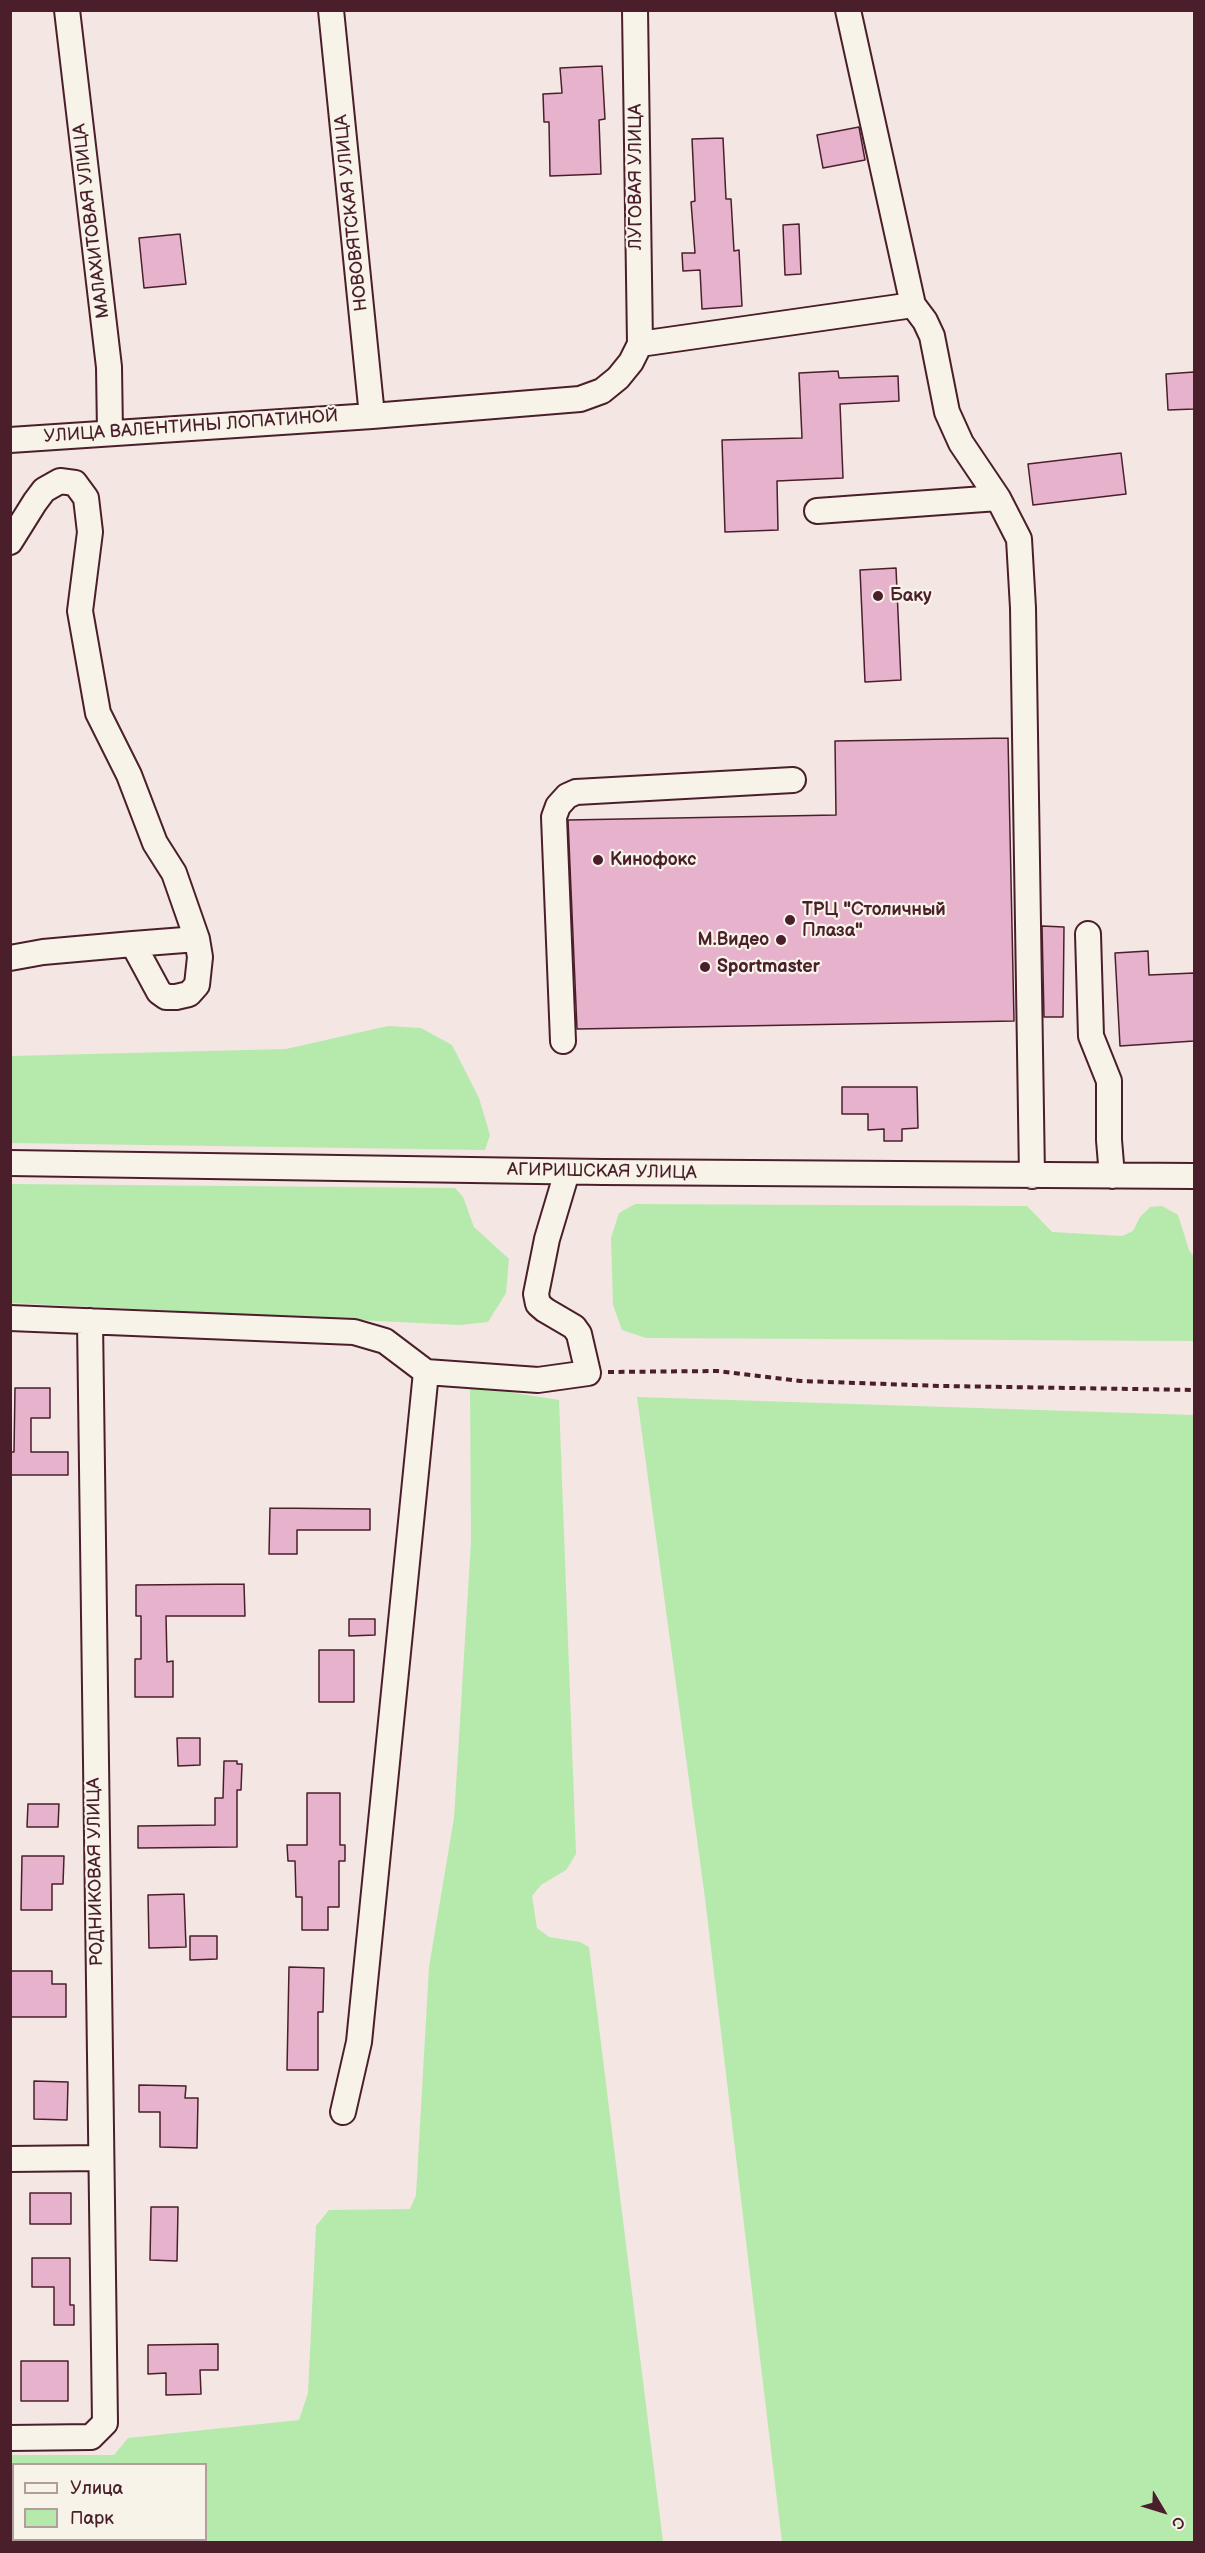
<!DOCTYPE html>
<html>
<head>
<meta charset="utf-8">
<style>
	body { margin:0 }
	#map { position:relative; width:1205px; height:2553px; overflow:hidden; background:#f4e6e2; font-family:"Balsamiq Sans",sans-serif }
	canvas { display:block }
	.frame { position:absolute; inset:0; border:12px solid #4a1f2b; pointer-events:none }
	.legend { position:absolute; left:12px; top:2463px; width:195px; height:78px; box-sizing:border-box; background:#f7f3e8; border:2px solid #b29e9c; margin:0; padding:8px 10px; list-style:none; font-size:18px; color:#4a1f2b }
	.legend li { display:flex; align-items:center; gap:12px; height:30px }
	.legend b { width:30px; border:2px solid #b29e9c }
	.north { position:absolute; left:1133px; top:2481px; width:60px; height:60px; -webkit-text-stroke:4px #f7f3e8; paint-order:stroke; rotate:128deg; font-size:16px; font-weight:700; line-height:24px; text-align:center; color:#4a1f2b }
	.north::after { content:''; display:block; margin:auto; width:21px; height:27px; background:#4a1f2b; clip-path:polygon(50% 0,100% 100%,50% 72%,0 100%) }
</style>
</head>
<body>
<div id="map">
<canvas width="1205" height="2553"></canvas>
<div class="frame"></div>
<ul class="legend">
<li><b style="height:8px;background:#f7f3e8"></b>Улица</li>
<li><b style="height:16px;background:#b5eaac"></b>Парк</li>
</ul>
<div class="north">С</div>
</div>
<script>
const ctx = document.querySelector('canvas').getContext('2d');
ctx.lineJoin = 'round';
function paint(path, color) { ctx.fillStyle = color; ctx.fill(path, 'evenodd'); }
const toPath = rows => new Path2D(rows.map(r => 'M' + r).join(''));
function trace(path, color, width, dash) { ctx.strokeStyle = color; ctx.lineWidth = width; ctx.lineCap = dash ? 'butt' : 'round'; ctx.setLineDash(dash || []); ctx.stroke(path); }
function write(font, color, halo, rows, align = 'center') {
  ctx.font = font + ' "Balsamiq Sans",sans-serif'; ctx.lineWidth = 4.5; ctx.setLineDash([]); ctx.textBaseline = 'middle'; ctx.strokeStyle = halo; ctx.fillStyle = color; for (const [text, x, y, turn = 0] of rows) {
    ctx.save(); ctx.translate(x, y); ctx.rotate((+turn || 0) * Math.PI / 180); ctx.textAlign = isNaN(turn) ? turn : align; if (halo) ctx.strokeText(text, 0, 0); ctx.fillText(text, 0, 0); ctx.restore();
  }
}
const green = toPath([
	[388,1026,421,1028,452,1045,479,1098,490,1135,485,1150,11,1143,11,1056,286,1049],
	[11,1184,455,1188,463,1197,474,1227,509,1259,506,1293,488,1322,460,1325,11,1303],
	[635,1204,1027,1206,1052,1232,1122,1236,1133,1231,1140,1217,1150,1207,1162,1206,1178,1215,1189,1250,1194,1257,1194,1341,646,1338,622,1330,613,1305,611,1238,619,1213],
	[470,1386,559,1400,576,1854,566,1870,541,1885,532,1896,537,1928,549,1937,580,1942,589,1947,663,2542,11,2542,10,2455,114,2455,128,2438,299,2420,308,2393,316,2226,329,2210,410,2209,416,2195,429,1967,454,1818,471,1542],
	[14,2464,206,2464,206,2540,14,2540],
	[637,1397,1194,1415,1194,2542,782,2542,705,1898]
]);
const building = toPath([
	[602,66,605,119,599,120,601,174,550,176,549,122,544,122,543,94,562,93,560,68,602,66],
	[859,127,865,160,823,168,817,135,859,127],
	[723,138,726,199,731,199,734,251,739,250,742,306,702,309,700,270,683,271,682,253,695,253,691,202,695,201,692,139,723,138],
	[799,224,801,274,785,275,783,225,799,224],
	[180,234,186,284,144,288,139,238,180,234],
	[838,371,839,378,898,376,899,401,840,404,843,478,777,481,778,530,725,532,722,440,802,438,799,373,838,371],
	[1194,372,1194,409,1168,410,1166,374,1194,372],
	[1121,453,1126,494,1033,505,1028,464,1121,453],
	[896,568,901,680,865,682,860,570,896,568],
	[1008,738,1014,1021,577,1029,568,820,836,815,835,741,1008,738],
	[1042,926,1064,927,1063,1017,1044,1017,1042,926],
	[1148,951,1149,975,1194,973,1194,1041,1120,1046,1115,953,1148,951],
	[842,1087,917,1087,918,1128,902,1129,902,1141,884,1141,884,1129,868,1130,868,1114,842,1114,842,1087],
	[15,1388,50,1388,50,1418,31,1418,31,1452,68,1452,68,1475,10,1475,10,1452,14,1452,15,1388],
	[270,1508,370,1509,370,1530,297,1530,297,1554,269,1554,270,1508],
	[244,1584,245,1616,166,1616,167,1662,173,1661,173,1697,135,1697,135,1659,141,1659,141,1616,136,1616,136,1585,244,1584],
	[349,1619,375,1619,375,1635,349,1636,349,1619],
	[319,1650,354,1650,354,1702,319,1702,319,1650],
	[177,1738,200,1738,200,1765,178,1766,177,1738],
	[224,1761,237,1761,237,1764,242,1764,241,1790,237,1790,237,1847,138,1848,138,1826,215,1825,215,1798,223,1798,224,1761],
	[307,1793,340,1793,340,1845,345,1845,345,1861,339,1861,339,1907,328,1907,328,1930,302,1930,302,1897,296,1897,295,1861,288,1861,287,1845,307,1845,307,1793],
	[28,1804,59,1804,58,1827,27,1827,28,1804],
	[22,1856,64,1856,63,1884,52,1884,52,1910,21,1910,22,1856],
	[184,1894,186,1947,149,1948,148,1895,184,1894],
	[190,1936,217,1936,217,1959,190,1960,190,1936],
	[289,1967,324,1968,323,2012,318,2012,318,2070,287,2070,289,1967],
	[10,1971,52,1971,52,1984,66,1984,66,2017,10,2017,10,1971],
	[34,2081,68,2082,67,2120,34,2119,34,2081],
	[139,2085,186,2086,185,2098,198,2098,197,2148,160,2147,160,2112,139,2112,139,2085],
	[30,2193,71,2193,71,2224,30,2224,30,2193],
	[151,2207,178,2207,177,2261,150,2260,151,2207],
	[32,2258,70,2258,70,2305,74,2305,74,2325,54,2325,54,2287,32,2287,32,2258],
	[218,2344,218,2370,200,2370,201,2394,166,2395,166,2373,148,2374,148,2345,218,2344],
	[21,2361,68,2361,68,2401,21,2401,21,2361]
]);
const path = toPath([
	[608,1372,717,1371,800,1381,942,1386,1194,1390]
]);
const minor = toPath([
	[67,10,109,367,110,433],
	[331,10,372,416],
	[635,10,640,344],
	[848,10,913,305,925,321,932,336,947,412,961,443,998,498],
	[10,440,372,416,580,399,602,391,618,378,631,362,640,344,913,305],
	[817,511,998,498,1019,539,1023,608,1032,1176],
	[10,542,35,502,44,490,60,481,75,483,86,498,90,532,80,611,98,713,129,775,155,843,174,873,197,939,200,957,197,985,189,994,176,997,166,997,159,992,133,944,43,952,10,958],
	[1088,934,1091,1036,1109,1081,1109,1140,1112,1176],
	[133,944,197,939],
	[563,1041,554,817,558,806,567,796,576,792,793,780],
	[10,1163,603,1172,1194,1176],
	[10,1318,354,1332,385,1341,426,1372,538,1380,588,1373,579,1334,574,1327,545,1310,538,1304,536,1294,547,1239,567,1172],
	[343,2112,359,2042,426,1372],
	[10,2159,99,2158],
	[10,2438,91,2437,105,2423,90,1321]
]);
const markers = [
	[878,596,6,"#4a1f2b"],
	[598,860,6,"#4a1f2b"],
	[790,920,6,"#4a1f2b"],
	[781,940,6,"#4a1f2b"],
	[705,967,6,"#4a1f2b"]
];
const streetNames = [
	["ЛУГОВАЯ УЛИЦА",636,177,-90],
	["НОВОВЯТСКАЯ УЛИЦА",352,213,-96],
	["МАЛАХИТОВАЯ УЛИЦА",92,221,-97],
	["УЛИЦА ВАЛЕНТИНЫ ЛОПАТИНОЙ",191,427,-4],
	["АГИРИШСКАЯ УЛИЦА",602,1172,1],
	["РОДНИКОВАЯ УЛИЦА",96,1872,-91]
];
const poiNames = [
	["Баку",890,596],
	["Кинофокс",610,860],
	["ТРЦ \"Столичный",802,910],
	["Плаза\"",802,931],
	["М.Видео",769,940,"right"],
	["Sportmaster",717,967]
];
paint(green, '#b5eaac');
paint(building, '#e6b2cc');
trace(building, '#4a1f2b', 1.5);
trace(minor, '#4a1f2b', 28);
trace(path, '#4a1f2b', 4, [6, 4.5]);
trace(minor, '#f7f3e8', 24);
for (const [x, y, r, color] of markers) { const dot = new Path2D(); dot.arc(x, y, r, 0, 2 * Math.PI); ctx.fillStyle = color; ctx.fill(dot); trace(dot, '#f7f3e8', 2); }
write('18px', '#4a1f2b', '#f7f3e8', streetNames);
write('bold 18px', '#4a1f2b', '#f7f3e8', poiNames, 'left');
</script>
</body>
</html>
